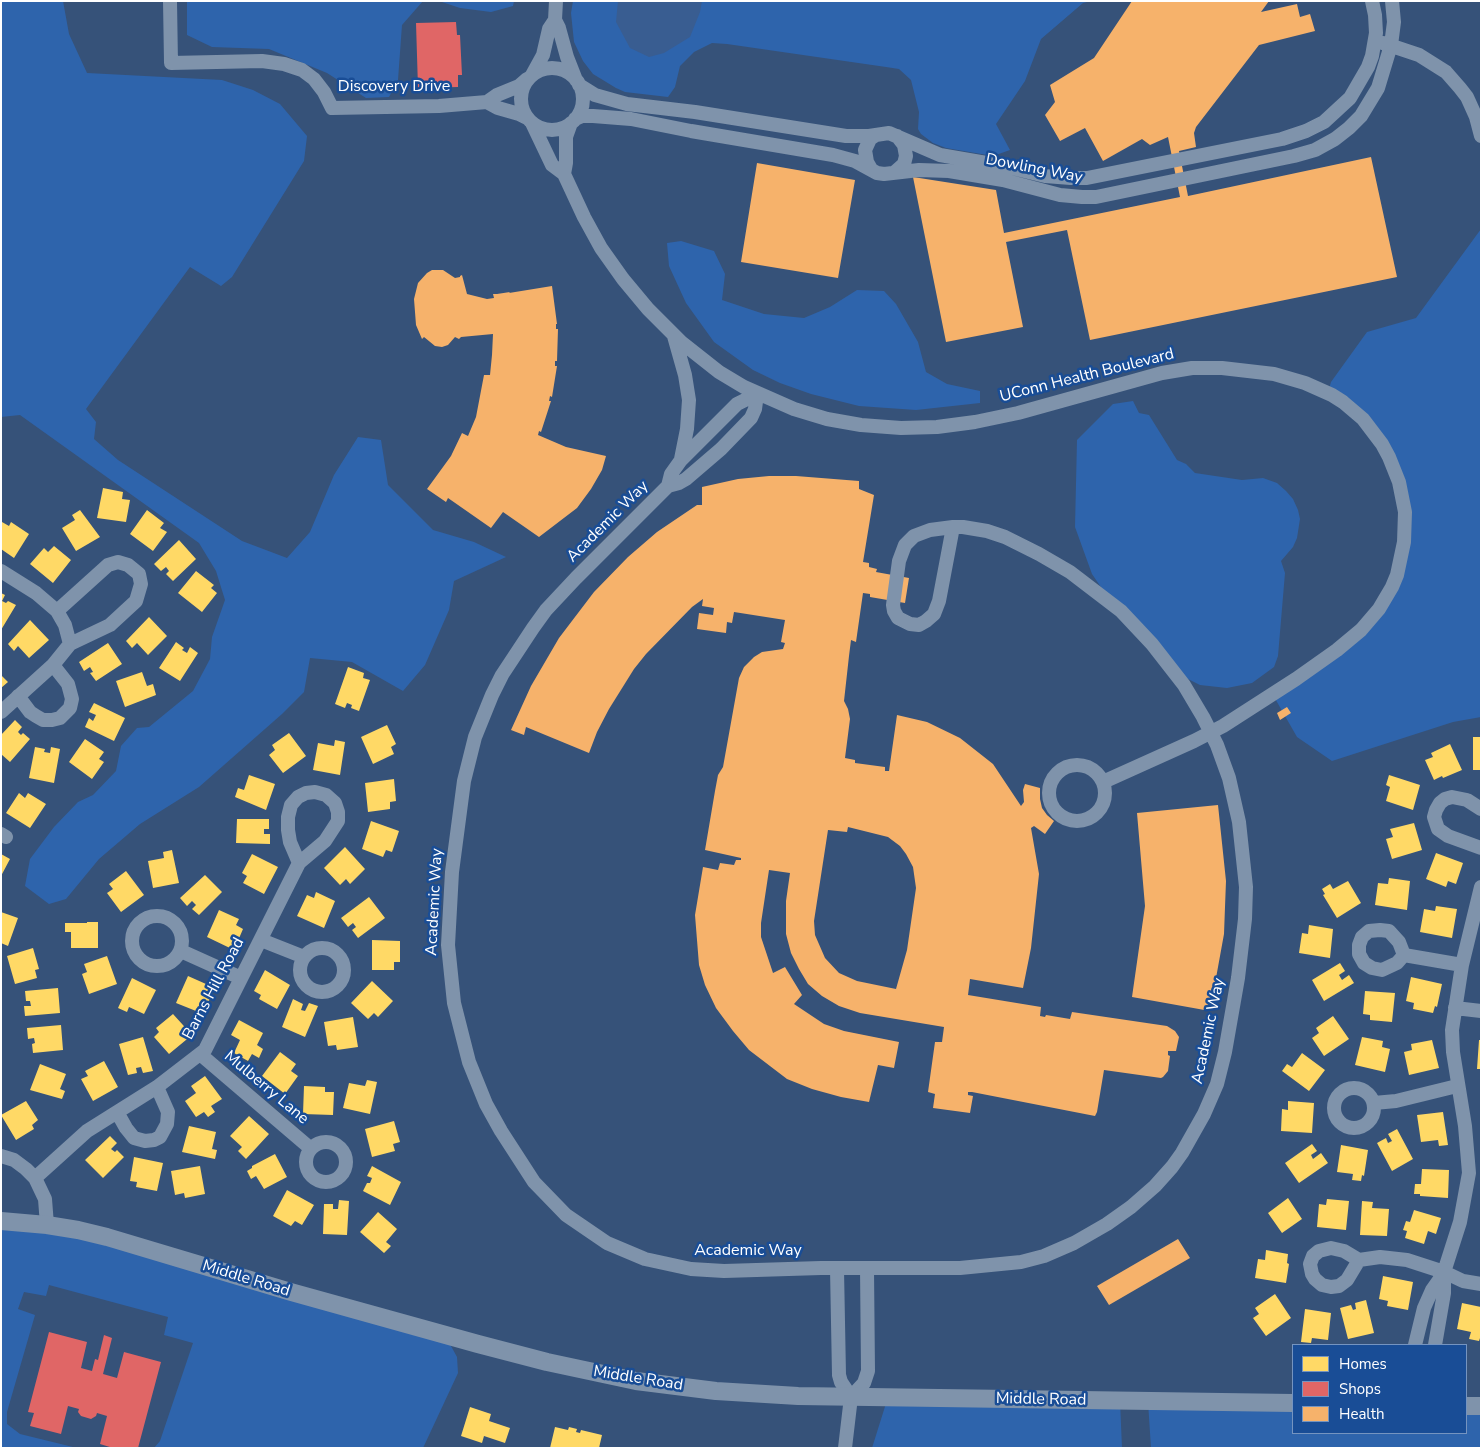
<!DOCTYPE html>
<html>
<head>
<meta charset="utf-8">
<style>
	body { margin:0 }
	#map { position:relative; width:1482px; height:1449px; overflow:hidden; background:#365279; font-family:"Nunito Sans",sans-serif }
	canvas { display:block }
	.frame { position:absolute; inset:0; border:2px solid #fff; pointer-events:none }
	.legend { position:absolute; left:1292px; top:1344px; width:175px; height:90px; box-sizing:border-box; background:#194d96; border:1px solid #7594c0; margin:0; padding:6px 9px; list-style:none; font-size:15px; color:#fff }
	.legend li { display:flex; align-items:center; gap:10px; height:25px }
	.legend b { width:25px; border:1px solid #7594c0 }
</style>
</head>
<body>
<div id="map">
<canvas width="1482" height="1449"></canvas>
<div class="frame"></div>
<ul class="legend">
<li><b style="height:14px;background:#ffd966"></b>Homes</li>
<li><b style="height:14px;background:#e06666"></b>Shops</li>
<li><b style="height:14px;background:#f6b26b"></b>Health</li>
</ul>
</div>
<script>
const ctx = document.querySelector('canvas').getContext('2d');
ctx.lineJoin = 'round';
function paint(path, color) { ctx.fillStyle = color; ctx.fill(path, 'evenodd'); }
const toPath = rows => new Path2D(rows.map(r => 'M' + r).join(''));
function trace(path, color, width, dash) { ctx.strokeStyle = color; ctx.lineWidth = width; ctx.lineCap = dash ? 'butt' : 'round'; ctx.setLineDash(dash || []); ctx.stroke(path); }
function write(font, color, halo, rows, align = 'center') {
  ctx.font = font + ' "Nunito Sans",sans-serif'; ctx.lineWidth = 5; ctx.setLineDash([]); ctx.textBaseline = 'middle'; ctx.strokeStyle = halo; ctx.fillStyle = color; for (const [text, x, y, turn = 0] of rows) {
    ctx.save(); ctx.translate(x, y); ctx.rotate((+turn || 0) * Math.PI / 180); ctx.textAlign = isNaN(turn) ? turn : align; if (halo) ctx.strokeText(text, 0, 0); ctx.fillText(text, 0, 0); ctx.restore();
  }
}
const green = toPath([
	[1,1,63,1,69,34,87,73,222,80,253,90,280,104,307,136,304,161,232,277,221,286,190,267,86,409,96,422,94,439,118,460,242,541,287,558,310,532,334,475,358,437,381,440,388,485,433,530,474,542,506,557,454,581,449,610,425,665,403,691,352,662,310,658,304,692,282,714,199,787,140,824,99,859,66,899,49,904,25,886,30,859,54,827,78,802,93,795,116,771,121,746,137,728,149,727,193,691,210,659,212,637,225,600,216,571,199,543,20,415,1,417],
	[187,1,423,1,402,25,398,80,389,97,366,98,327,73,269,49,212,47,187,35],
	[439,1,514,1,513,6,491,12,460,8],
	[573,1,1091,1,1083,3,1041,39,1025,81,996,124,1010,150,993,156,946,148,933,143,921,134,918,129,919,112,911,80,899,69,886,67,727,44,712,43,694,52,680,66,675,87,668,97,625,92,616,88,593,74,583,61,574,42,571,13],
	[1481,229,1481,717,1453,722,1332,761,1297,737,1273,695,1363,628,1392,590,1405,540,1390,452,1328,392,1331,382,1367,332,1416,318],
	[681,241,714,251,725,274,722,300,764,314,804,318,830,307,857,290,884,291,896,304,918,342,926,372,947,384,980,391,980,403,916,410,859,406,811,394,780,383,753,370,714,342,686,303,669,266,667,243],
	[1133,401,1139,413,1149,415,1177,460,1186,464,1195,473,1242,480,1263,478,1277,483,1286,491,1293,499,1298,510,1300,519,1297,538,1293,547,1281,561,1285,573,1278,656,1274,667,1252,683,1227,688,1200,685,1184,677,1109,599,1092,574,1075,527,1077,440,1113,404],
	[1,1221,47,1225,445,1335,457,1357,458,1373,423,1448,154,1448,160,1441,193,1343,164,1335,168,1317,49,1285,46,1296,24,1292,18,1309,35,1315,7,1412,7,1424,20,1434,77,1448,1,1448],
	[888,1397,1120,1401,1122,1448,872,1448],
	[1148,1402,1293,1403,1293,1433,1466,1433,1466,1406,1481,1406,1481,1448,1151,1448]
]);
const water = toPath([
	[618,1,702,1,700,12,690,37,664,53,649,57,630,48,616,22]
]);
const homes = toPath([
	[103,488,123,492,122,499,130,500,126,522,97,518],
	[80,510,100,537,76,551,62,528,75,520,72,515],
	[147,510,164,523,160,528,167,532,153,551,130,534],
	[2,522,9,526,11,522,29,534,14,558,1,549],
	[179,540,196,559,173,581,166,574,169,571,166,567,161,571,154,564],
	[54,546,71,560,53,583,30,564,44,548,48,552],
	[196,571,214,585,211,588,217,593,202,612,178,593],
	[1,593,5,595,2,601,6,603,8,601,16,605,1,630],
	[149,617,167,636,148,655,137,643,132,648,126,641],
	[30,620,49,640,29,658,18,646,14,651,8,644],
	[176,642,184,648,182,650,187,653,190,647,198,653,180,681,159,668],
	[108,643,122,664,96,681,90,673,93,672,90,667,84,671,79,662],
	[348,667,364,673,363,678,370,680,359,711,351,708,352,705,347,703,345,708,335,704],
	[142,672,147,686,153,684,156,695,125,707,116,681],
	[1,675,8,682,1,688],
	[94,703,125,718,114,741,85,727,89,718,93,721,96,715,89,712],
	[15,720,22,727,18,732,21,735,23,733,30,739,10,762,1,754,1,735],
	[387,725,396,744,391,747,394,754,373,764,361,737],
	[289,733,306,756,283,773,269,755,275,750,272,745],
	[1473,737,1481,737,1481,770,1473,770],
	[85,739,104,752,99,759,104,762,92,779,69,762],
	[335,740,345,742,340,775,313,770,318,743,334,746],
	[1450,744,1462,770,1443,778,1442,776,1434,780,1425,760,1433,757,1431,753],
	[35,747,45,749,44,752,50,753,51,747,60,749,54,783,29,778],
	[249,775,275,784,266,810,235,797,238,788,244,790],
	[1389,775,1420,785,1413,810,1386,801,1390,787,1386,785],
	[394,779,396,801,390,802,390,809,368,812,365,783],
	[19,793,25,798,28,793,46,804,30,828,6,813],
	[237,819,269,819,269,829,264,829,264,834,270,834,270,844,236,843],
	[371,821,399,831,392,852,386,850,383,857,362,849],
	[1414,823,1422,850,1392,859,1386,839,1393,837,1390,829],
	[345,847,365,869,350,884,346,879,340,885,324,868],
	[172,850,179,883,153,888,148,861,164,858,163,852],
	[1436,853,1463,863,1456,884,1448,881,1446,887,1426,879],
	[1,854,10,859,1,876],
	[252,854,278,867,264,894,243,883,247,876,242,873],
	[126,871,144,895,121,912,107,893,113,889,109,884],
	[205,875,222,892,199,915,192,909,196,905,192,901,187,906,180,898],
	[1389,878,1410,881,1407,910,1375,905,1378,883,1388,884],
	[1348,881,1361,903,1337,918,1323,895,1325,894,1322,889,1330,884,1333,889],
	[316,892,335,901,324,928,297,916,307,895,314,898],
	[369,897,385,918,358,938,352,930,356,927,353,923,348,927,341,918],
	[1436,906,1457,909,1452,938,1420,932,1424,909,1435,911],
	[219,910,239,919,236,925,243,929,234,950,207,937],
	[1,912,18,918,8,946,1,943],
	[87,922,98,922,98,948,71,948,71,932,65,932,65,923,87,923],
	[1309,925,1333,929,1330,958,1299,953,1302,933,1308,934],
	[372,940,400,941,400,962,394,962,394,970,372,970],
	[33,948,39,969,35,970,37,978,15,984,7,956],
	[107,956,117,984,89,994,82,974,87,972,84,964],
	[1340,963,1345,971,1339,975,1342,980,1349,975,1354,983,1324,1001,1312,980],
	[265,970,290,985,277,1009,259,999,261,995,254,991],
	[188,976,215,988,205,1009,198,1006,196,1011,176,1003],
	[1411,977,1442,984,1437,1007,1435,1006,1433,1013,1413,1009,1414,1003,1406,1001],
	[132,978,156,990,144,1014,129,1007,127,1012,118,1008],
	[372,981,393,1001,378,1017,374,1013,368,1019,351,1003],
	[58,988,60,1013,25,1016,24,1006,31,1006,30,1001,26,1001,25,991],
	[1365,991,1395,993,1392,1022,1370,1020,1370,1015,1363,1014],
	[293,999,303,1004,301,1010,305,1011,309,1003,318,1006,305,1037,282,1027],
	[173,1014,192,1035,169,1054,154,1037,159,1032,156,1028],
	[1333,1016,1349,1039,1324,1056,1312,1038,1319,1033,1316,1028],
	[353,1017,358,1047,337,1050,336,1045,328,1046,324,1022],
	[239,1020,263,1033,257,1045,263,1049,259,1058,252,1054,248,1061,234,1053,240,1040,231,1035],
	[61,1025,63,1050,33,1053,32,1044,35,1043,34,1038,28,1039,27,1028],
	[143,1037,153,1071,143,1073,141,1067,136,1068,137,1073,128,1075,119,1044],
	[1362,1037,1383,1041,1382,1047,1390,1049,1385,1072,1355,1065],
	[1432,1040,1439,1068,1409,1075,1404,1052,1412,1050,1411,1044],
	[1479,1040,1481,1040,1481,1069,1477,1069],
	[280,1052,296,1064,291,1071,298,1076,285,1094,262,1076],
	[1302,1053,1325,1070,1309,1091,1282,1071,1287,1064,1292,1067],
	[104,1061,118,1087,93,1101,81,1079,88,1076,85,1071],
	[40,1064,66,1074,60,1089,65,1091,62,1099,30,1090],
	[205,1076,222,1099,211,1106,215,1112,208,1117,204,1112,196,1117,185,1101,196,1093,191,1086],
	[367,1080,377,1082,370,1114,343,1108,349,1083,365,1086],
	[304,1086,325,1087,325,1092,334,1092,333,1115,303,1114],
	[26,1101,38,1120,32,1125,34,1129,16,1140,1,1115],
	[1288,1101,1314,1103,1312,1133,1281,1131,1282,1109,1288,1110],
	[1443,1112,1448,1145,1439,1146,1438,1140,1421,1142,1417,1115],
	[249,1116,269,1134,246,1159,238,1151,242,1147,230,1136],
	[394,1121,400,1142,393,1144,395,1151,372,1157,365,1129],
	[189,1126,216,1132,212,1149,217,1150,215,1159,182,1152],
	[1397,1129,1413,1159,1392,1171,1377,1143,1386,1138,1388,1143,1392,1141,1388,1134],
	[110,1136,117,1143,111,1149,115,1152,117,1150,124,1157,103,1178,85,1160],
	[1312,1144,1317,1151,1311,1155,1313,1159,1321,1153,1328,1163,1299,1183,1285,1163],
	[1341,1145,1368,1150,1364,1176,1362,1175,1361,1181,1352,1180,1353,1174,1337,1172],
	[275,1154,287,1177,264,1189,256,1176,251,1179,247,1171,252,1168,252,1166],
	[134,1157,163,1163,157,1191,136,1187,137,1182,130,1181],
	[200,1166,205,1194,185,1198,184,1193,175,1195,171,1171],
	[372,1166,401,1182,390,1205,363,1191,367,1183,370,1183,372,1178,367,1176],
	[1422,1169,1449,1170,1448,1198,1420,1196,1420,1194,1414,1194,1415,1184,1421,1184],
	[287,1190,314,1205,302,1225,295,1221,291,1226,273,1216],
	[1288,1198,1302,1219,1282,1233,1268,1213],
	[1327,1199,1349,1201,1346,1230,1317,1227,1319,1204,1326,1205],
	[339,1200,349,1201,347,1235,323,1234,324,1204,333,1204,333,1209,338,1209],
	[1362,1201,1373,1202,1372,1208,1389,1209,1387,1236,1360,1235],
	[1414,1210,1441,1218,1436,1234,1428,1231,1424,1244,1405,1238,1407,1231,1403,1230,1406,1221,1410,1222],
	[378,1212,397,1229,386,1242,391,1246,384,1253,360,1232],
	[1266,1250,1288,1254,1287,1263,1289,1264,1286,1283,1255,1278,1258,1259,1265,1260],
	[1383,1276,1413,1282,1408,1310,1387,1306,1388,1301,1379,1299],
	[1275,1294,1291,1318,1266,1336,1253,1318,1259,1314,1255,1308],
	[1366,1300,1374,1333,1348,1339,1340,1308,1351,1305,1353,1310,1356,1309,1355,1303],
	[1462,1303,1481,1307,1481,1335,1479,1341,1469,1339,1471,1332,1457,1329],
	[1305,1309,1331,1313,1328,1340,1312,1338,1311,1343,1301,1342],
	[470,1407,491,1414,489,1421,510,1428,505,1443,484,1436,482,1443,461,1436],
	[555,1427,568,1430,569,1427,577,1429,576,1432,580,1433,581,1430,602,1435,599,1448,550,1448]
]);
const shops = toPath([
	[456,22,457,35,460,35,462,75,458,75,458,87,418,88,416,23],
	[49,1332,87,1342,81,1368,92,1371,95,1359,98,1360,104,1335,112,1338,103,1374,117,1378,124,1352,161,1362,138,1448,113,1448,100,1444,107,1416,97,1413,96,1416,91,1419,81,1416,78,1412,79,1409,68,1406,61,1434,30,1426,34,1413,28,1412]
]);
const health = toPath([
	[1132,1,1269,1,1261,12,1297,4,1300,17,1310,14,1315,31,1259,45,1196,127,1194,133,1196,147,1179,151,1188,196,1371,157,1397,277,1090,340,1067,230,1006,242,1023,327,946,342,913,177,996,190,1004,233,1180,197,1168,137,1150,145,1142,139,1103,161,1085,128,1060,141,1045,115,1055,102,1050,85,1094,58],
	[757,163,855,180,838,278,741,262],
	[432,270,443,270,455,278,460,277,460,276,462,275,467,294,487,299,494,298,493,294,497,294,510,292,509,293,552,286,557,324,556,324,556,329,558,329,557,361,555,361,555,366,557,366,552,397,550,396,549,401,551,401,541,432,539,431,538,435,566,447,606,456,602,470,591,489,577,508,539,537,503,512,491,528,448,498,446,502,427,489,451,456,462,433,468,436,476,417,484,375,490,375,492,355,493,334,461,337,459,339,455,337,448,345,442,347,435,346,424,337,422,339,416,325,414,299,418,283,427,273],
	[769,476,796,476,859,481,859,489,874,495,863,562,869,563,869,567,877,569,876,572,909,578,905,603,870,597,870,594,863,593,856,642,851,640,849,656,844,701,848,709,850,719,845,758,855,760,855,763,885,767,885,771,889,771,897,715,927,722,960,738,993,764,1021,806,1024,802,1023,790,1025,784,1040,788,1040,799,1042,808,1047,815,1054,821,1045,834,1034,826,1031,828,1039,874,1031,948,1023,988,970,979,968,995,1041,1007,1040,1016,1045,1017,1046,1015,1070,1019,1072,1012,1167,1026,1175,1031,1179,1037,1176,1051,1168,1051,1168,1055,1170,1056,1168,1071,1163,1077,1161,1078,1104,1070,1097,1112,1095,1116,972,1092,968,1092,968,1095,973,1096,970,1113,933,1108,935,1094,928,1092,935,1042,942,1042,944,1027,860,1013,839,1006,822,996,808,984,799,969,791,953,786,934,786,901,790,873,769,870,761,923,761,937,773,973,785,967,802,995,794,1004,824,1024,844,1031,899,1042,894,1068,878,1065,869,1102,841,1097,812,1089,787,1079,749,1050,733,1031,716,1008,705,985,699,965,695,915,703,867,718,870,720,863,734,865,736,860,741,860,741,858,705,850,715,791,718,775,723,767,739,678,744,667,754,657,762,652,783,649,785,643,781,642,785,620,734,612,732,623,727,622,726,633,697,629,699,613,713,615,714,608,702,606,703,599,692,607,646,654,634,669,609,709,597,732,589,753,526,727,524,735,511,730,531,686,559,638,594,592,628,557,657,532,697,505,702,505,702,487,738,479],
	[848,827,888,837,900,846,906,854,913,867,916,888,907,950,896,989,857,981,839,973,825,958,815,935,814,921,828,830,847,832],
	[1287,707,1291,713,1280,720,1277,713],
	[1218,805,1226,881,1225,907,1224,934,1210,1011,1132,997,1145,906,1137,813],
	[1178,1239,1190,1258,1109,1305,1097,1286]
]);
const minor = toPath([
	[170,1,171,63,262,61,284,64,302,70,314,79,324,92,332,108,439,106,487,102,498,108,519,114,527,118],
	[555,20,559,28,567,57,576,80],
	[1383,43,1419,55,1446,72,1460,88,1467,97,1476,117,1481,136],
	'521 99a31 31 0 1 1 62 0a31 31 0 1 1-62 0Z',
	[532,75,543,55,549,29,555,20,556,1],
	[579,85,595,95,627,104,695,112,846,136,869,136,889,133,940,155,1004,166,1045,176,1071,178,1087,178,1282,139,1306,131,1324,122,1350,98,1368,67,1372,56,1376,33,1375,15,1372,1],
	[487,102,497,95,519,86,527,79],
	[575,119,582,116,593,116,631,119,691,131,833,155,855,161,877,173,884,174,919,170,949,171,1003,180,1060,195,1082,197,1096,197,1294,156,1315,150,1335,139,1349,128,1361,116,1378,88,1391,45,1394,22,1392,1],
	[532,123,552,165,564,174,584,217,601,248,623,279,648,309,681,342,719,372,744,387,794,409,827,419,861,425,901,428,937,427,975,422,1018,413,1162,373,1192,368,1222,368,1274,374,1305,383,1332,395,1343,402,1363,419,1382,444,1389,457,1399,482,1405,512,1404,542,1397,575,1392,587,1379,609,1361,630,1337,650,1296,679,1223,726,1194,741,1103,782],
	[871,169,867,162,865,150,870,139,876,135],
	[895,172,904,164,906,156,904,145,897,136],
	[564,174,566,163,566,137,571,123],
	[674,336,685,375,689,400,687,429,681,459],
	[668,486,671,474,681,460,737,404,757,394,755,409,751,418,721,449,686,479,679,483,668,486,576,578,546,610,533,628,502,675,492,695,475,737,464,781,452,872,448,945,454,1003,469,1062,486,1104,501,1131,534,1182,566,1215,607,1243,645,1259,691,1269,724,1271,821,1268,960,1268,1021,1262,1044,1256,1074,1243,1107,1224,1131,1207,1155,1186,1172,1167,1182,1153,1204,1114,1217,1084,1225,1052,1238,978,1245,919,1246,887,1239,822,1229,778,1217,745,1203,717,1184,685,1152,644,1121,611,1070,572,1039,554,1005,537,987,531,963,527,953,527,930,530,914,536,905,545,899,561,893,605,894,611,898,618,910,624,919,625,926,621,934,614,939,601,953,527],
	[1,571,36,593,57,611],
	[18,696,30,712,36,716,43,720,52,720,60,718,70,708,72,699,68,684,53,665],
	[1,712,53,665,70,644,110,625,136,601,141,584,139,574,128,565,118,562,108,565,57,611,65,625,70,644],
	'1049 793a28 28 0 1 1 56 0a28 28 0 1 1-56 0Z',
	[1481,809,1467,800,1452,797,1445,799,1440,803,1436,810,1434,817,1438,829,1448,836,1481,848],
	[1,834,6,837],
	'132 941a25 25 0 1 1 50 0a25 25 0 1 1-50 0Z',
	[261,940,304,957],
	'300 970a22 22 0 1 1 44 0a22 22 0 1 1-44 0Z',
	[181,951,241,978],
	[1404,955,1397,963,1382,970,1372,968,1364,963,1359,954,1359,945,1362,937,1369,931,1380,930,1389,931,1399,942,1404,955,1462,965],
	[1455,1008,1481,1011],
	[200,1054,310,1148],
	'1334 1108a20 20 0 1 1 40 0a20 20 0 1 1-40 0Z',
	[1374,1103,1396,1101,1457,1086],
	[117,1112,126,1128,134,1138,145,1141,154,1140,160,1137,167,1124,168,1112,157,1087],
	'306 1162a20 20 0 1 1 40 0a20 20 0 1 1-40 0Z',
	[1,1156,14,1160,26,1169,35,1178,45,1199,47,1225],
	[35,1178,87,1131,157,1087,205,1050,299,863,325,841,338,821,338,812,335,803,326,795,315,792,306,793,298,797,291,805,288,817,288,830,290,842,299,863],
	[1359,1260,1347,1280,1339,1286,1331,1287,1322,1285,1315,1279,1312,1274,1310,1264,1313,1256,1319,1251,1331,1248,1344,1251,1359,1260,1380,1257,1407,1260,1444,1272,1463,1281,1481,1284],
	[837,1269,839,1375,841,1382,851,1397],
	[1415,1345,1424,1308,1432,1290,1444,1273],
	[1435,1345,1444,1293,1444,1272,1460,1222,1469,1173,1465,1126,1453,1052,1452,1030,1462,965,1481,887],
	[845,1448,851,1397,864,1383,868,1371,867,1269]
]);
const tertiary = toPath([
	[1,1221,47,1225,78,1230,107,1237,291,1292,478,1344,547,1362,636,1381,716,1391,798,1396,1293,1403],
	[1466,1406,1481,1406]
]);
const streetNames = [
	["Discovery Drive",394,87],
	["Dowling Way",1034,169,11],
	["UConn Health Boulevard",1087,376,-14],
	["Academic Way",608,522,-45],
	["Academic Way",435,902,-87],
	["Barns Hill Road",214,989,-62],
	["Academic Way",1209,1031,-78],
	["Mulberry Lane",266,1088,40],
	["Academic Way",748,1251],
	["Middle Road",246,1279,17],
	["Middle Road",638,1379,9],
	["Middle Road",1041,1400,1]
];
paint(green, '#2e64ac');
paint(water, '#395d91');
paint(homes, '#ffd966');
paint(shops, '#e06666');
paint(health, '#f6b26b');
trace(minor, '#7f93ab', 14);
trace(tertiary, '#7f93ab', 18);
write('16px', '#fff', '#194d96', streetNames);
</script>
</body>
</html>
